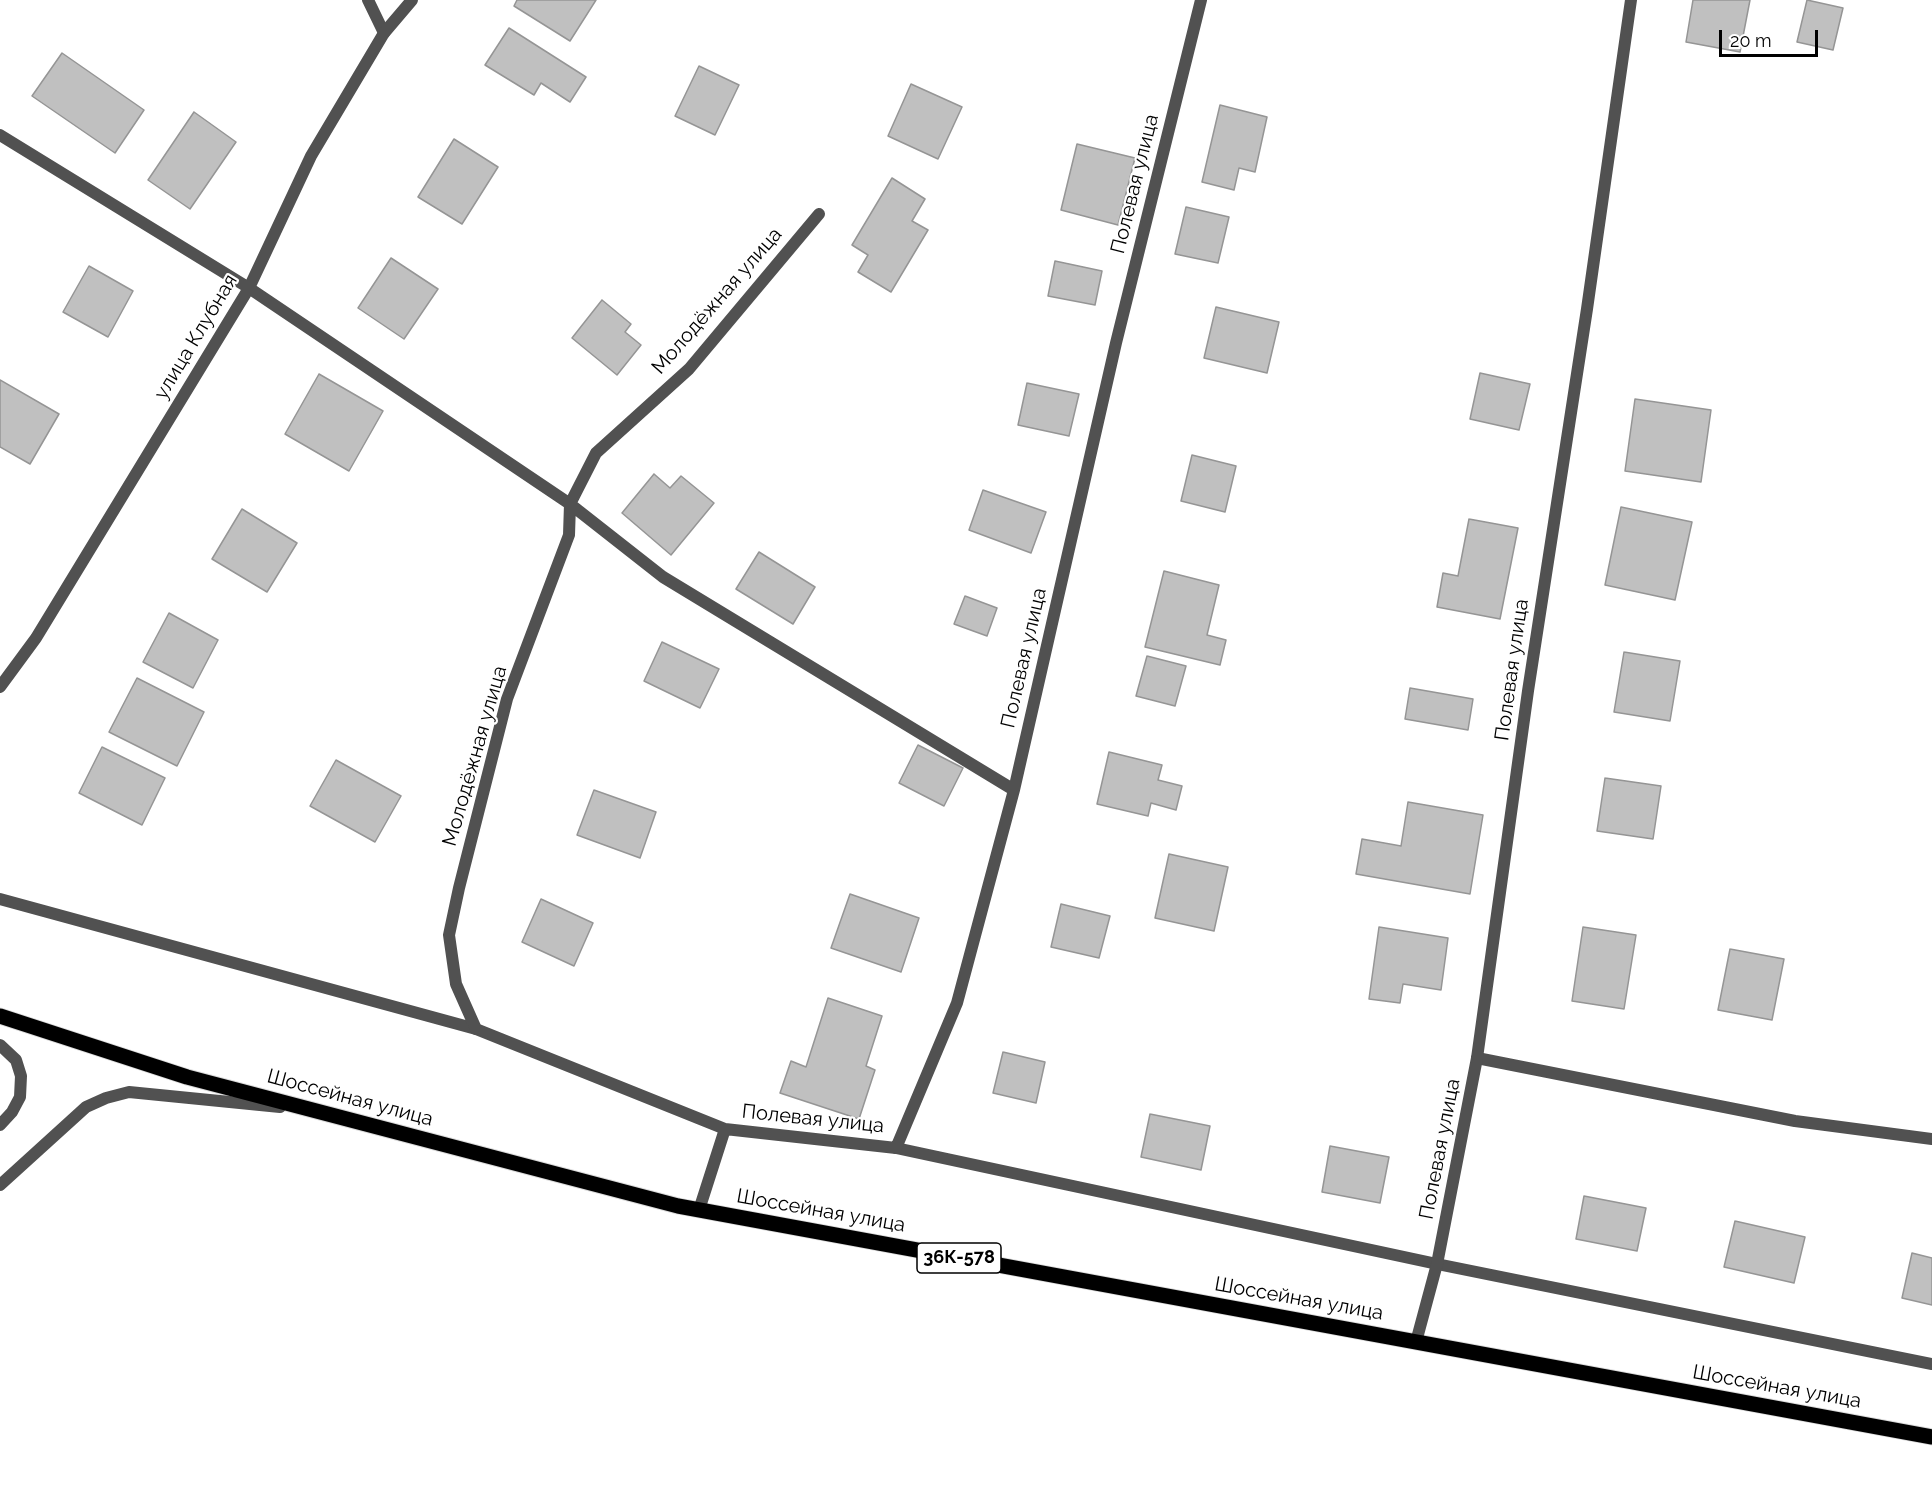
<!DOCTYPE html>
<html>
<head>
<meta charset="utf-8">
<style>
	body { margin:0 }
	#map { position:relative; width:1932px; height:1485px; overflow:hidden; background:#fff; font-family:Raleway,sans-serif }
	canvas { display:block }
	.scale { position:absolute; left:1719px; top:30px; width:99px; height:27px; box-sizing:border-box; border:3px solid #000; border-top:0; padding-left:8px; font-size:18px; line-height:21px; white-space:nowrap; color:#000; -webkit-text-stroke:4px #fff; paint-order:stroke }
</style>
</head>
<body>
<div id="map">
<canvas width="1932" height="1485"></canvas>
<div class="scale">20 m</div>
</div>
<script>
const ctx = document.querySelector('canvas').getContext('2d');
ctx.lineJoin = 'round';
function paint(path, color) { ctx.fillStyle = color; ctx.fill(path, 'evenodd'); }
const toPath = rows => new Path2D(rows.map(r => 'M' + r).join(''));
function trace(path, color, width, dash) { ctx.strokeStyle = color; ctx.lineWidth = width; ctx.lineCap = dash ? 'butt' : 'round'; ctx.setLineDash(dash || []); ctx.stroke(path); }
function write(font, color, halo, rows, align = 'center') {
  ctx.font = font + ' Raleway,sans-serif'; ctx.lineWidth = 4.5; ctx.setLineDash([]); ctx.textBaseline = 'middle'; ctx.strokeStyle = halo; ctx.fillStyle = color; for (const [text, x, y, turn = 0] of rows) {
    ctx.save(); ctx.translate(x, y); ctx.rotate((+turn || 0) * Math.PI / 180); ctx.textAlign = isNaN(turn) ? turn : align; if (halo) ctx.strokeText(text, 0, 0); ctx.fillText(text, 0, 0); ctx.restore();
  }
}
const building = toPath([
	[517,0,596,0,570,41,514,6,517,0],
	[1693,0,1750,0,1740,52,1686,42,1693,0],
	[1807,0,1843,8,1833,50,1797,42,1807,0],
	[509,28,586,77,570,102,541,83,534,95,485,65,509,28],
	[62,53,144,110,115,153,32,96,62,53],
	[699,66,739,85,715,135,675,116,699,66],
	[911,84,962,107,938,159,888,136,911,84],
	[1220,105,1267,117,1255,172,1239,168,1234,190,1202,182,1220,105],
	[194,112,236,142,190,209,148,180,194,112],
	[454,139,498,167,462,224,418,197,454,139],
	[1077,144,1135,158,1118,225,1061,210,1077,144],
	[892,178,925,199,912,221,928,230,891,292,858,272,868,255,852,245,892,178],
	[1186,207,1229,217,1218,263,1175,254,1186,207],
	[391,258,438,289,404,339,358,308,391,258],
	[1055,261,1102,271,1095,305,1048,296,1055,261],
	[89,266,133,291,108,337,63,312,89,266],
	[602,300,631,324,625,332,641,345,617,375,572,338,602,300],
	[1216,307,1279,322,1267,373,1204,358,1216,307],
	[1480,373,1530,384,1519,430,1470,419,1480,373],
	[319,374,383,411,349,471,285,434,319,374],
	[0,380,59,414,30,464,0,447,0,380],
	[1027,383,1079,394,1069,436,1018,425,1027,383],
	[1635,399,1711,410,1701,482,1625,471,1635,399],
	[1192,455,1236,466,1225,512,1181,501,1192,455],
	[654,474,670,488,681,476,714,503,671,555,622,513,654,474],
	[983,490,1046,512,1031,553,969,530,983,490],
	[1621,507,1692,522,1675,600,1605,585,1621,507],
	[242,509,297,543,267,592,212,559,242,509],
	[1469,519,1518,528,1500,619,1437,607,1443,573,1458,576,1469,519],
	[759,552,815,587,793,624,736,589,759,552],
	[1164,571,1219,585,1207,635,1226,640,1220,665,1145,647,1164,571],
	[965,596,997,608,987,636,954,624,965,596],
	[169,613,218,640,193,688,143,662,169,613],
	[662,642,719,669,700,708,644,681,662,642],
	[1624,652,1680,661,1670,721,1614,712,1624,652],
	[1147,656,1186,666,1175,706,1136,696,1147,656],
	[137,678,204,712,177,766,109,732,137,678],
	[1410,688,1473,699,1468,730,1405,719,1410,688],
	[918,745,963,768,944,806,899,783,918,745],
	[102,747,165,778,142,825,79,793,102,747],
	[1109,752,1162,765,1158,780,1182,786,1176,810,1151,803,1148,816,1097,804,1109,752],
	[336,760,401,796,375,842,310,806,336,760],
	[1605,778,1661,786,1653,839,1597,831,1605,778],
	[594,790,656,812,640,858,577,835,594,790],
	[1408,802,1483,815,1470,894,1356,874,1362,839,1401,846,1408,802],
	[1169,854,1228,867,1214,931,1155,918,1169,854],
	[850,894,919,918,901,972,831,948,850,894],
	[541,899,593,923,574,966,522,942,541,899],
	[1061,904,1110,916,1099,958,1051,947,1061,904],
	[1379,927,1448,938,1441,990,1403,984,1400,1003,1369,999,1379,927],
	[1583,927,1636,935,1624,1009,1572,1001,1583,927],
	[1730,949,1784,959,1772,1020,1718,1010,1730,949],
	[828,998,882,1016,866,1066,875,1070,859,1119,780,1093,791,1061,806,1067,828,998],
	[1003,1052,1045,1062,1036,1103,993,1093,1003,1052],
	[1150,1114,1210,1126,1201,1170,1141,1157,1150,1114],
	[1330,1146,1389,1157,1380,1203,1322,1192,1330,1146],
	[1584,1196,1646,1208,1637,1251,1576,1239,1584,1196],
	[1735,1221,1805,1237,1794,1283,1724,1267,1735,1221],
	[1912,1253,1932,1258,1932,1305,1902,1298,1912,1253]
]);
const service = toPath([
	[368,0,384,33],
	[0,899,476,1029],
	[0,1045,16,1060,21,1076,20,1097,12,1112,0,1125],
	[1477,1058,1795,1121,1932,1139],
	[896,1148,1437,1264,1932,1364],
	[0,1185,86,1107,106,1098,129,1092,280,1107]
]);
const minor = toPath([
	[0,135,249,288,570,504,663,577,1014,790],
	[819,214,689,369,596,453,570,504,569,535,507,699,459,888,449,935,456,984,476,1029,725,1129,896,1148,957,1003,1014,790,1116,343,1201,0],
	[0,687,36,638,249,288,311,156,384,33,412,0],
	[699,1210,725,1129],
	[1416,1342,1437,1264,1477,1058,1528,691,1587,309,1631,0]
]);
const primary = toPath([
	[0,1016,187,1077,678,1206,1932,1437]
]);
const shields = [
	[959,1258,84]
];
const shieldNames = [
	["36К-578",959,1258]
];
const streetNames = [
	["Полевая улица",1135,184,-76],
	["Молодёжная улица",717,301,-49],
	["улица Клубная",196,337,-59],
	["Полевая улица",1024,658,-77],
	["Полевая улица",1512,670,-82],
	["Молодёжная улица",475,756,-74],
	["Шоссейная улица",350,1098,15],
	["Полевая улица",813,1119,6],
	["Полевая улица",1440,1149,-79],
	["Шоссейная улица",821,1211,10],
	["Шоссейная улица",1299,1299,10],
	["Шоссейная улица",1777,1387,10]
];
paint(building, '#c0c0c0');
trace(building, '#959595', 1.5);
trace(primary, '#dbdbdb', 17);
trace(service, '#515151', 12);
trace(minor, '#515151', 12);
trace(primary, '#000', 15);
for (const [x, y, w] of shields) { const box = new Path2D(); box.roundRect(x - w / 2, y - 15, w, 30, 4.5); ctx.fillStyle = '#fff'; ctx.fill(box); trace(box, '#000', 1.5); }
write('bold 18px', '#000', null, shieldNames);
write('20px', '#000', '#fff', streetNames);
</script>
</body>
</html>
